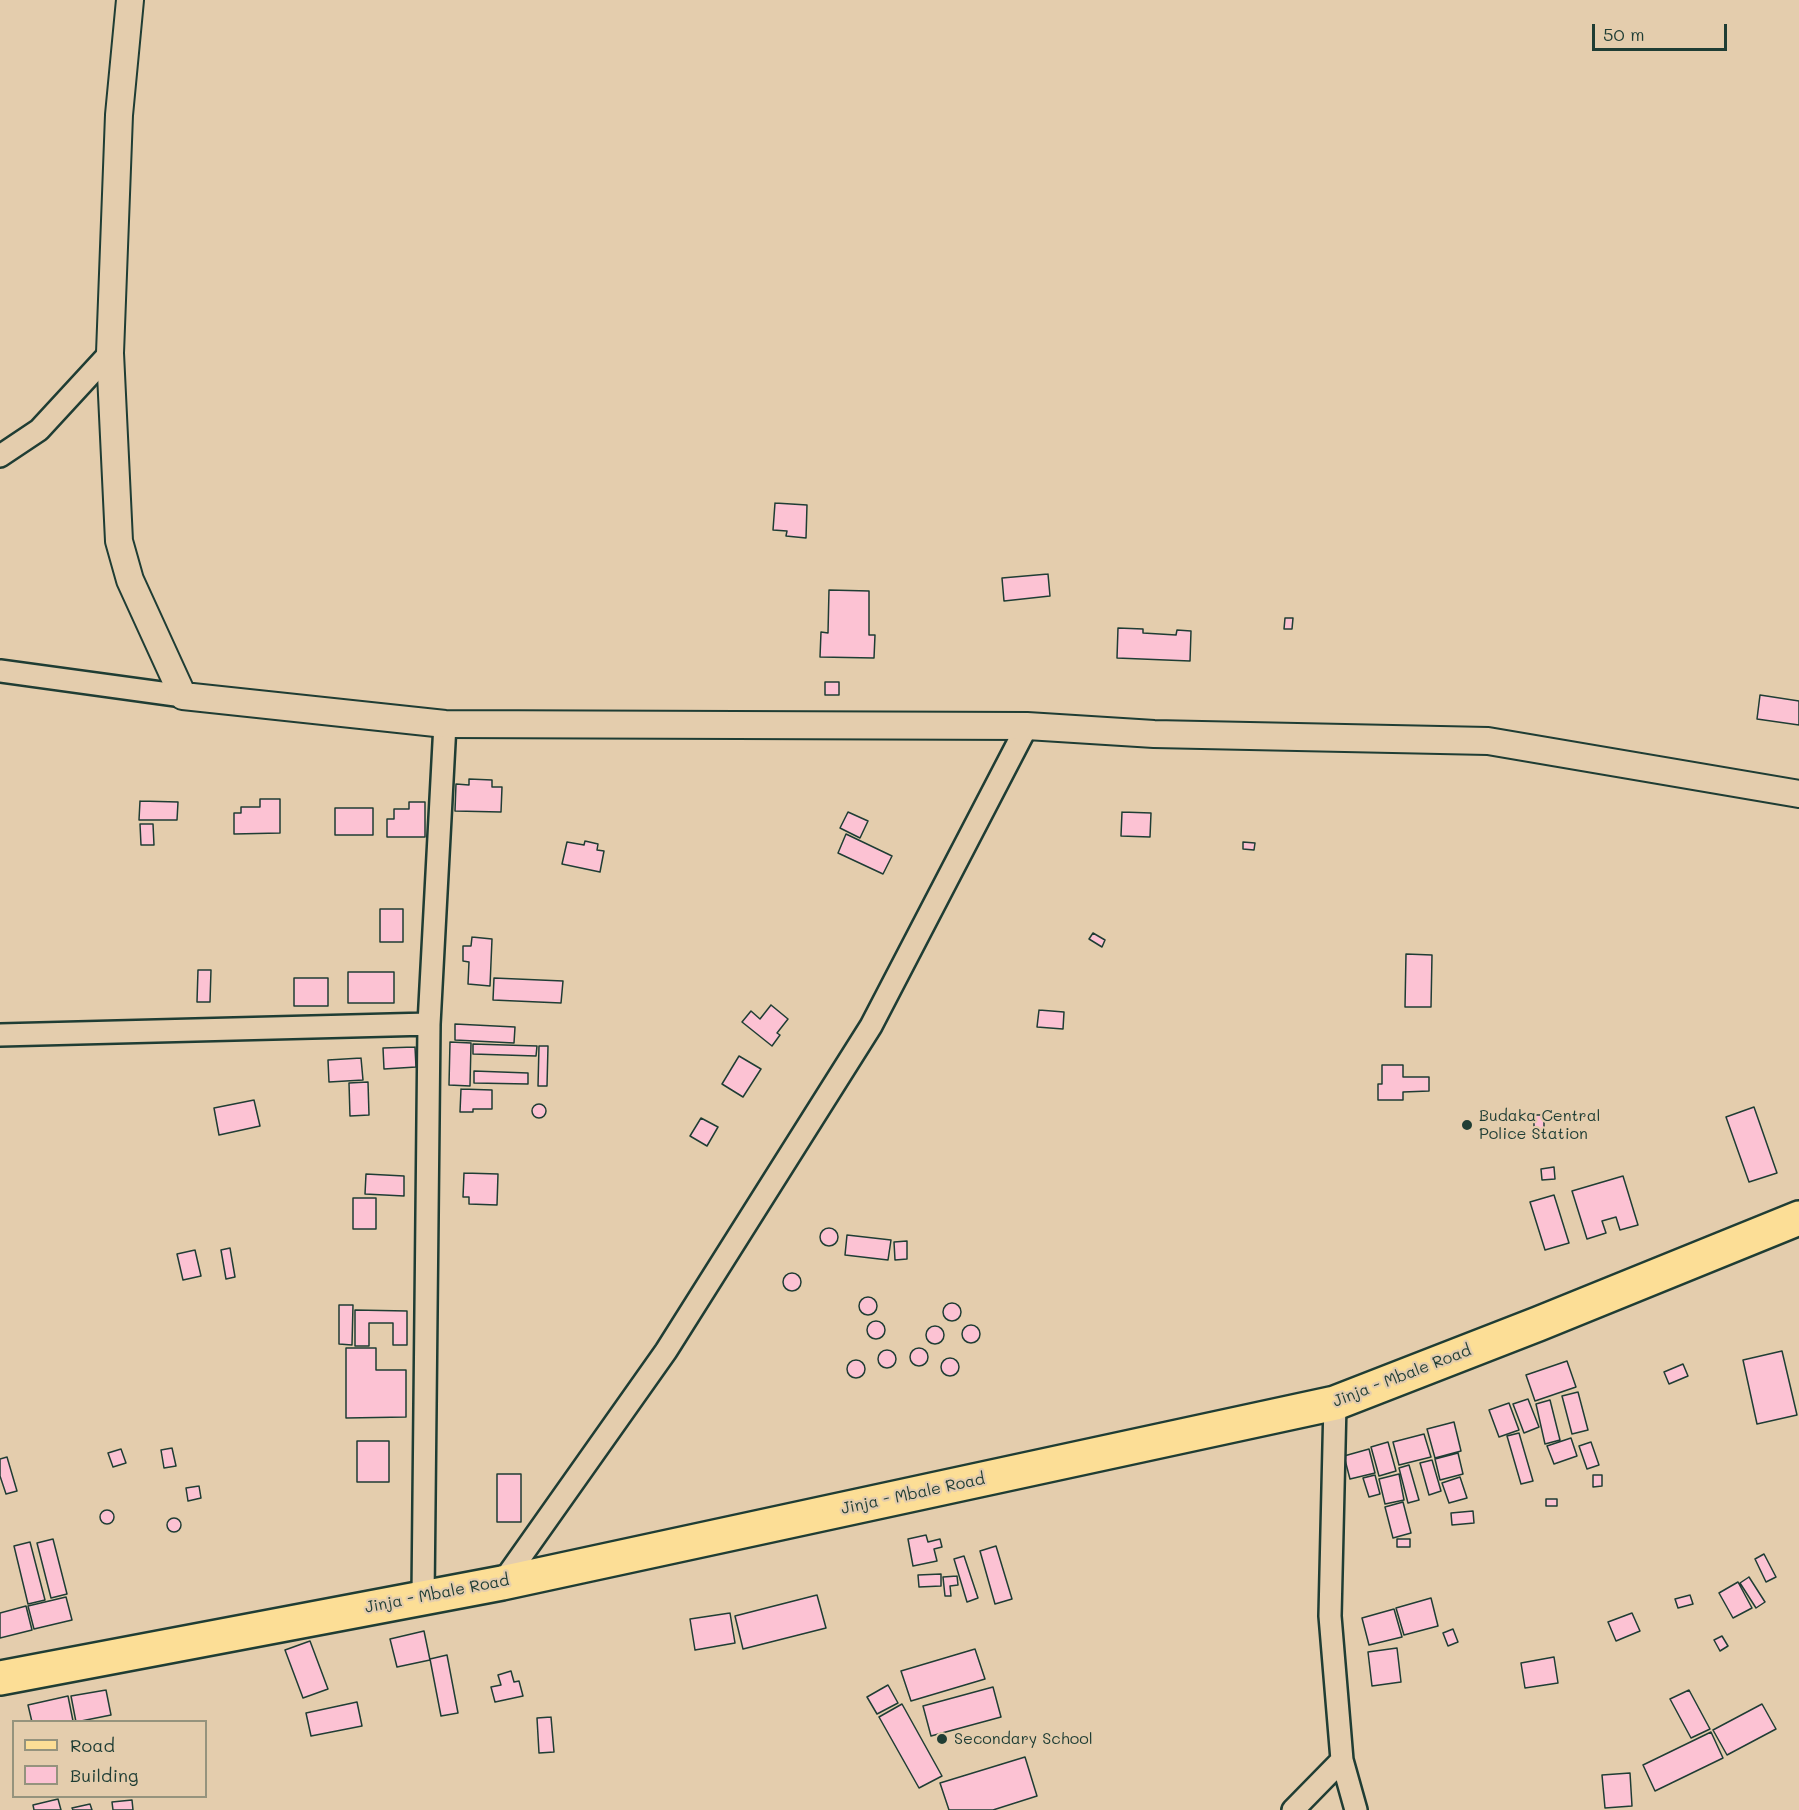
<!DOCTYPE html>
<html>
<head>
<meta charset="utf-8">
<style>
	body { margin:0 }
	#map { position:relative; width:1799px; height:1810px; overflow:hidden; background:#e4cdad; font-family:Mali,sans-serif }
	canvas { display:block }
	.legend { position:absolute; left:12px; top:1720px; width:195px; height:78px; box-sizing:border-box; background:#e4cdad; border:2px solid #95937d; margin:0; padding:8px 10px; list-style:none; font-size:18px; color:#1f3d34 }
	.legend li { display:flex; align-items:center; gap:12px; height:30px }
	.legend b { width:30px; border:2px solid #95937d }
	.scale { position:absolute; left:1592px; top:24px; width:135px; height:27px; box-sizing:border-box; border:3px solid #1f3d34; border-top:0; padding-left:8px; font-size:18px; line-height:21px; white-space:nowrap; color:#1f3d34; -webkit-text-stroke:4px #e4cdad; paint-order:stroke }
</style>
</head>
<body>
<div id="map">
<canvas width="1799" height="1810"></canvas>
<ul class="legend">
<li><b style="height:8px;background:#fcde96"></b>Road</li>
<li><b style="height:16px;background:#fcc2d3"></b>Building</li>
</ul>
<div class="scale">50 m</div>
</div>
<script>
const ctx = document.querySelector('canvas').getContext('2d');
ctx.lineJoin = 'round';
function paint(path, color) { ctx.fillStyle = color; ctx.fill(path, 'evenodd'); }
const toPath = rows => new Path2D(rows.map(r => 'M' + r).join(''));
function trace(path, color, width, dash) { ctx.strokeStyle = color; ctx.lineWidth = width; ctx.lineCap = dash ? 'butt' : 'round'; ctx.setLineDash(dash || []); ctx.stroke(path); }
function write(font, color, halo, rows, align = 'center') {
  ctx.font = font + ' Mali,sans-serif'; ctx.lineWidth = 4.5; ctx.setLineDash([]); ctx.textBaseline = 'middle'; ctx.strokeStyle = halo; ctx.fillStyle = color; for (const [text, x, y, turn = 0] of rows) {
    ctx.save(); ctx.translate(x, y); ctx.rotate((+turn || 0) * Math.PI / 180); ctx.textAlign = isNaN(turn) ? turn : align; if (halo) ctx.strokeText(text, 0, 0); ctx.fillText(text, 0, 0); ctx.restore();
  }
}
const building = toPath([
	[775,503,807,505,806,538,786,536,787,531,773,530,775,503],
	[1048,574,1050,596,1004,601,1002,578,1048,574],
	[829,590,869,591,869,635,875,635,874,658,820,657,821,632,828,633,829,590],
	[1285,618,1293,618,1292,629,1284,629,1285,618],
	[1118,628,1143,629,1143,633,1176,635,1177,630,1191,631,1190,661,1117,658,1118,628],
	[825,682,839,682,839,695,825,695,825,682],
	[1760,695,1799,701,1799,725,1757,719,1760,695],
	[469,779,492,780,492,787,502,787,501,812,455,811,456,784,469,785,469,779],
	[260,799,280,799,280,833,234,834,234,813,241,813,241,807,260,807,260,799],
	[140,801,178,802,177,820,139,820,140,801],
	[409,802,425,802,425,837,387,837,387,819,394,819,394,809,409,809,409,802],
	[335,808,373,808,373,835,335,835,335,808],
	[848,812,868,821,860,838,840,828,848,812],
	[1122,812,1151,813,1150,837,1121,836,1122,812],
	[140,824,153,824,154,845,141,845,140,824],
	[846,834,892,856,883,874,838,853,846,834],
	[585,841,598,844,597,850,604,851,600,872,562,864,567,842,584,845,585,841],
	[1243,842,1255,843,1254,850,1243,849,1243,842],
	[380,909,403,909,403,942,380,942,380,909],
	[1093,933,1105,940,1102,947,1089,939,1093,933],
	[472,937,492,939,490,986,468,984,469,962,463,961,463,946,471,946,472,937],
	[1406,954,1432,955,1431,1007,1405,1007,1406,954],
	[198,970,211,970,210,1002,197,1002,198,970],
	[348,972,394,972,394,1003,348,1003,348,972],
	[294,978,328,978,328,1006,294,1006,294,978],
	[494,978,563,981,561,1003,493,1000,494,978],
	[771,1005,788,1019,777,1033,780,1035,772,1046,742,1022,751,1011,760,1019,771,1005],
	[1039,1010,1064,1012,1063,1029,1037,1027,1039,1010],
	[455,1024,515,1027,514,1043,455,1040,455,1024],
	[450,1042,471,1043,470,1086,449,1085,450,1042],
	[473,1044,537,1046,536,1056,473,1054,473,1044],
	[539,1046,548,1046,547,1086,538,1086,539,1046],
	[415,1047,416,1067,384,1069,383,1048,415,1047],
	[739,1056,761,1069,743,1097,722,1084,739,1056],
	[361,1058,363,1080,329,1082,328,1060,361,1058],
	[1382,1065,1403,1065,1403,1077,1429,1077,1429,1091,1403,1092,1403,1100,1378,1100,1378,1084,1382,1084,1382,1065],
	[474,1071,528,1073,528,1084,474,1083,474,1071],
	[368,1082,369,1115,350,1116,349,1083,368,1082],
	[461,1089,492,1090,492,1109,473,1109,473,1112,460,1112,461,1089],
	[254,1100,260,1126,219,1135,214,1108,254,1100],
	'532 1111a7 7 0 1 1 14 0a7 7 0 1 1-14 0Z',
	[1754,1107,1777,1173,1749,1182,1726,1117,1754,1107],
	[1534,1115,1544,1115,1544,1135,1534,1135,1534,1115],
	[701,1118,718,1127,707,1146,690,1136,701,1118],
	[1554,1167,1555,1179,1542,1180,1541,1169,1554,1167],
	[464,1173,498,1174,497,1205,469,1204,469,1197,463,1197,464,1173],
	[366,1174,404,1176,404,1196,365,1194,366,1174],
	[1623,1176,1638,1225,1620,1230,1616,1217,1602,1221,1606,1233,1587,1239,1572,1191,1623,1176],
	[1554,1195,1569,1243,1545,1250,1530,1202,1554,1195],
	[353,1198,376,1198,376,1229,353,1229,353,1198],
	'820 1237a9 9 0 1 1 18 0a9 9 0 1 1-18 0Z',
	[847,1235,891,1240,888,1260,845,1255,847,1235],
	[907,1241,907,1259,895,1260,894,1242,907,1241],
	[230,1248,235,1277,226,1279,221,1250,230,1248],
	[195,1250,201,1276,183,1280,177,1254,195,1250],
	'783 1282a9 9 0 1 1 18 0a9 9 0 1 1-18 0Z',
	'859 1306a9 9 0 1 1 18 0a9 9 0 1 1-18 0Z',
	'943 1312a9 9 0 1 1 18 0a9 9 0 1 1-18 0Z',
	[339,1305,353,1305,352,1345,339,1344,339,1305],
	[355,1310,407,1311,407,1345,393,1345,393,1323,369,1323,369,1346,355,1346,355,1310],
	'867 1330a9 9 0 1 1 18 0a9 9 0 1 1-18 0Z',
	'962 1334a9 9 0 1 1 18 0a9 9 0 1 1-18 0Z',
	'926 1335a9 9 0 1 1 18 0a9 9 0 1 1-18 0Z',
	[346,1348,376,1348,376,1370,406,1370,406,1417,346,1418,346,1348],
	'910 1357a9 9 0 1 1 18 0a9 9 0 1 1-18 0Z',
	'878 1359a9 9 0 1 1 18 0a9 9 0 1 1-18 0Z',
	[1782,1351,1797,1415,1757,1424,1743,1360,1782,1351],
	'941 1367a9 9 0 1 1 18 0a9 9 0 1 1-18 0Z',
	'847 1369a9 9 0 1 1 18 0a9 9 0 1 1-18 0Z',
	[1567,1361,1576,1387,1535,1401,1526,1375,1567,1361],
	[1683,1364,1688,1376,1669,1384,1664,1372,1683,1364],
	[1578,1392,1588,1430,1572,1434,1562,1396,1578,1392],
	[1528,1399,1539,1427,1524,1433,1513,1404,1528,1399],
	[1550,1400,1560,1440,1545,1444,1536,1404,1550,1400],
	[1509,1403,1519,1430,1499,1437,1489,1410,1509,1403],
	[1454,1422,1461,1451,1435,1458,1427,1429,1454,1422],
	[1519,1433,1533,1481,1521,1484,1507,1436,1519,1433],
	[1424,1434,1431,1457,1399,1465,1393,1442,1424,1434],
	[1571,1438,1577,1456,1554,1464,1547,1446,1571,1438],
	[357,1441,389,1441,389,1482,357,1482,357,1441],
	[1388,1442,1396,1471,1379,1476,1371,1447,1388,1442],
	[1591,1442,1599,1465,1587,1469,1579,1446,1591,1442],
	[172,1448,176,1466,164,1468,161,1450,172,1448],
	[121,1449,126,1463,113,1467,108,1453,121,1449],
	[1369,1449,1375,1473,1350,1479,1344,1456,1369,1449],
	[1458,1453,1463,1474,1440,1480,1435,1459,1458,1453],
	[7,1457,17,1491,6,1494,0,1476,0,1459,7,1457],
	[1432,1460,1441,1491,1429,1495,1420,1463,1432,1460],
	[1409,1465,1419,1500,1408,1503,1399,1468,1409,1465],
	[497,1474,521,1474,521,1522,497,1522,497,1474],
	[1399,1474,1404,1500,1385,1504,1379,1479,1399,1474],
	[1375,1475,1380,1494,1369,1497,1363,1478,1375,1475],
	[1593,1475,1602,1475,1602,1486,1593,1487,1593,1475],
	[1460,1477,1467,1498,1449,1503,1442,1483,1460,1477],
	[199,1486,201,1498,188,1501,186,1488,199,1486],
	[1546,1499,1557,1499,1557,1506,1546,1506,1546,1499],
	[1403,1502,1411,1533,1393,1538,1385,1507,1403,1502],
	'100 1517a7 7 0 1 1 14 0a7 7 0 1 1-14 0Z',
	[1473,1511,1474,1523,1452,1525,1451,1513,1473,1511],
	'167 1525a7 7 0 1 1 14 0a7 7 0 1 1-14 0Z',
	[926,1535,928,1542,940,1539,942,1547,934,1549,937,1561,913,1566,908,1539,926,1535],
	[53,1539,67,1594,51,1598,37,1543,53,1539],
	[1397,1539,1410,1539,1410,1547,1397,1547,1397,1539],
	[30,1542,45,1600,28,1604,14,1546,30,1542],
	[996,1546,1012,1599,995,1604,980,1551,996,1546],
	[1764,1554,1776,1577,1766,1582,1755,1559,1764,1554],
	[964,1556,978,1598,967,1602,954,1559,964,1556],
	[941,1574,941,1586,919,1587,918,1575,941,1574],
	[957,1576,958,1585,950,1586,951,1596,945,1596,943,1577,957,1576],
	[1749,1577,1765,1602,1756,1608,1740,1583,1749,1577],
	[1738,1582,1752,1608,1733,1618,1719,1593,1738,1582],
	[817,1595,826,1628,743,1649,735,1616,817,1595],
	[1690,1595,1693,1604,1678,1608,1675,1599,1690,1595],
	[66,1597,72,1620,34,1629,28,1606,66,1597],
	[1431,1598,1438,1626,1404,1635,1396,1608,1431,1598],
	[26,1606,32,1630,0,1638,0,1613,26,1606],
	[1394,1609,1402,1637,1369,1645,1362,1618,1394,1609],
	[730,1613,735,1643,695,1650,690,1619,730,1613],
	[1632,1613,1640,1631,1616,1641,1608,1622,1632,1613],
	[1453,1629,1458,1642,1448,1646,1443,1633,1453,1629],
	[424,1631,430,1660,397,1667,390,1639,424,1631],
	[1722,1636,1728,1646,1720,1651,1714,1640,1722,1636],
	[310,1641,328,1689,303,1698,285,1650,310,1641],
	[1397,1648,1401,1682,1372,1686,1368,1652,1397,1648],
	[975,1649,985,1679,911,1701,901,1671,975,1649],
	[447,1655,458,1713,441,1716,430,1659,447,1655],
	[1554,1657,1558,1683,1525,1688,1521,1663,1554,1657],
	[511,1671,514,1682,519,1681,523,1696,495,1702,491,1687,501,1685,498,1675,511,1671],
	[888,1685,898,1703,877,1714,867,1697,888,1685],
	[993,1687,1001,1717,931,1736,923,1706,993,1687],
	[106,1690,111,1715,76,1722,71,1696,106,1690],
	[1689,1690,1710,1729,1691,1738,1670,1699,1689,1690],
	[68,1696,73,1721,32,1722,28,1705,68,1696],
	[357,1702,362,1726,311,1736,306,1713,357,1702],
	[902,1704,942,1776,919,1788,879,1717,902,1704],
	[1762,1704,1776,1729,1727,1755,1713,1730,1762,1704],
	[551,1717,554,1752,539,1753,537,1718,551,1717],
	[1711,1732,1723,1758,1655,1791,1643,1765,1711,1732],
	[1025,1757,1037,1796,993,1810,949,1810,940,1783,1025,1757],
	[1630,1773,1632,1806,1605,1808,1602,1775,1630,1773],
	[58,1799,61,1810,34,1810,33,1805,58,1799],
	[132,1800,133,1810,113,1810,112,1802,132,1800],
	[90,1804,92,1810,73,1810,72,1808,90,1804]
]);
const minor = toPath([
	[0,456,39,430,110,353],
	[0,671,183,696],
	[0,1035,429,1024],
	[1335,1403,1330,1616,1342,1760,1356,1810],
	[502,1583,666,1351,871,1026,1027,726],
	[423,1597,429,1024,445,724],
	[1293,1810,1342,1760]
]);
const tertiary = toPath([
	[130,0,119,115,110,353,119,541,130,580,183,696,445,724,1027,726,1154,734,1488,741,1799,794]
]);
const primary = toPath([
	[0,1678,502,1583,1335,1403,1538,1324,1799,1218]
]);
const markers = [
	[1467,1125,6,"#1f3d34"],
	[942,1739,6,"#1f3d34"]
];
const poiNames = [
	["Budaka Central",1479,1116],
	["Police Station",1479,1134],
	["Secondary School",954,1739]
];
const streetNames = [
	["Jinja - Mbale Road",1402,1376,-21],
	["Jinja - Mbale Road",913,1494,-12],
	["Jinja - Mbale Road",437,1594,-11]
];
paint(building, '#fcc2d3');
trace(building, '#1f3d34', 1.5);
trace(minor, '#1f3d34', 26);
trace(tertiary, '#1f3d34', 30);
trace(primary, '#1f3d34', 38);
trace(minor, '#e4cdad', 21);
trace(tertiary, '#e4cdad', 26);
trace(primary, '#fcde96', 33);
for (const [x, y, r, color] of markers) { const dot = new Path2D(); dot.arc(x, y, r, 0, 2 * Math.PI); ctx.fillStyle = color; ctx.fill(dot); trace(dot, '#e4cdad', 2); }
write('16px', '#1f3d34', '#e4cdad', poiNames, 'left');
write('16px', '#1f3d34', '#e4cdad', streetNames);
</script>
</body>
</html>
